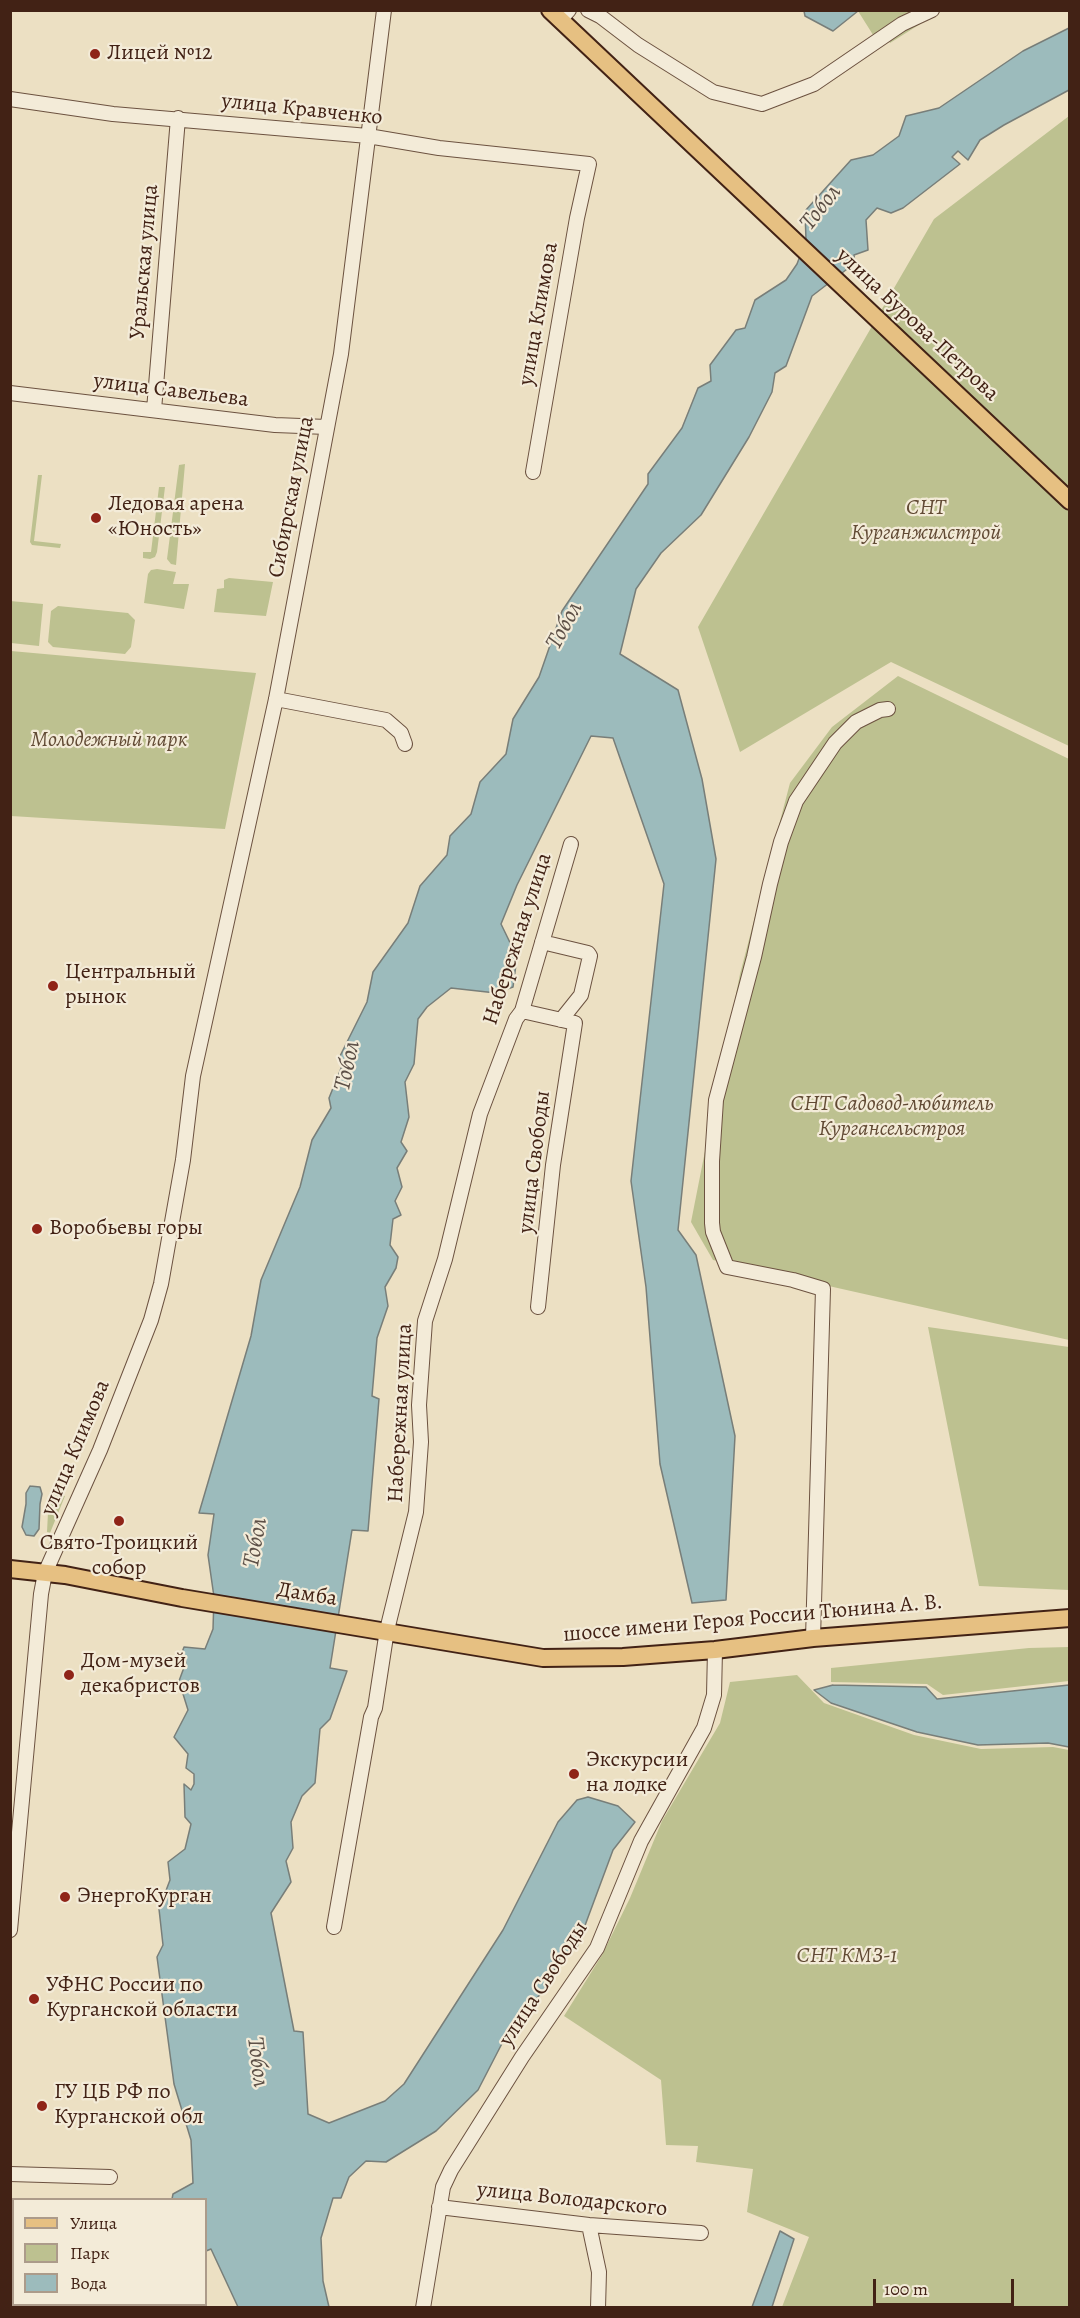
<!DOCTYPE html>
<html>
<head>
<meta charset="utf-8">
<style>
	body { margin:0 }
	#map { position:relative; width:1080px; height:2318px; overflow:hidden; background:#ece0c3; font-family:Alegreya,serif }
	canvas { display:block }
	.frame { position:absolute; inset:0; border:12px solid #422215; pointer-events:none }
	.legend { position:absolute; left:12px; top:2198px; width:195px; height:108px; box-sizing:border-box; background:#f3ebd8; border:2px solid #ac9b8a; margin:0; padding:8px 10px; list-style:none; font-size:18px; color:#422215 }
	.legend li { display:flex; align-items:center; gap:12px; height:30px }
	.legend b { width:30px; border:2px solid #ac9b8a }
	.scale { position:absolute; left:873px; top:2279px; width:141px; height:27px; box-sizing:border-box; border:3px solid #422215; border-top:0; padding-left:8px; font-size:18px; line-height:21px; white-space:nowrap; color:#422215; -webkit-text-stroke:4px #f3ebd8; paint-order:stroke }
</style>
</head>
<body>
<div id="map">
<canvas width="1080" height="2318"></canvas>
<div class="frame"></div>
<ul class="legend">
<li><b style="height:8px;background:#e6c082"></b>Улица</li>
<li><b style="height:16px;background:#bdc190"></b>Парк</li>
<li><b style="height:16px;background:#9cbbbc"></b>Вода</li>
</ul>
<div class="scale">100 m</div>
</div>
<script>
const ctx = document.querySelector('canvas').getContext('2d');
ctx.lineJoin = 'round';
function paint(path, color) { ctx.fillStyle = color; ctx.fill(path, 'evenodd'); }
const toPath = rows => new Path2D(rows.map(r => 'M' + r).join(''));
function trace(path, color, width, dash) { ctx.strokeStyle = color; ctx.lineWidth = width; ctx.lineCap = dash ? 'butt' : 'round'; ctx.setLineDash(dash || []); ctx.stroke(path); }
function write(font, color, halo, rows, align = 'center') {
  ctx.font = font + ' Alegreya,serif'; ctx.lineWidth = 4.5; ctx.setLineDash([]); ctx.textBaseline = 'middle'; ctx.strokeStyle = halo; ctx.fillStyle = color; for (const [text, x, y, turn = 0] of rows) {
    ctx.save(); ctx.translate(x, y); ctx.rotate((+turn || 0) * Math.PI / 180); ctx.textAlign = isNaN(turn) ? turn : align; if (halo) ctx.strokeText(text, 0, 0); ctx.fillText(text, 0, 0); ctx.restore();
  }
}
const green = toPath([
	[858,11,858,10,941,11,890,43,883,33,875,38],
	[1069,116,1069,746,891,662,740,752,698,627,934,219],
	[185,464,176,565,171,564,167,559,179,465],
	[38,475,42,475,34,541,61,544,60,548,32,545,30,542],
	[159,487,165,487,157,552,155,557,150,559,143,558,143,552,151,552],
	[157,569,176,572,173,584,189,584,184,609,144,603,148,574,151,570],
	[229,578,273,582,266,616,214,612,217,589,224,588,224,580],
	[10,601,43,604,39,646,11,643],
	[58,606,128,613,135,620,131,647,125,654,53,647,48,642,51,611],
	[11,651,256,673,225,829,11,816],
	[898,676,1069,759,1069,1340,713,1260,691,1222,740,974,790,783,832,727],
	[928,1327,1069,1347,1069,1590,979,1586],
	[49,1493,65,1496,50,1533,47,1532],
	[1069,1647,1069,1681,943,1695,927,1684,831,1682,831,1668,1029,1648],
	[797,1675,824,1703,914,1735,981,1749,1053,1747,1069,1750,1069,2307,782,2307,809,2237,747,2212,753,2169,696,2162,698,2146,666,2145,661,2080,564,2016,602,1955,630,1898,662,1821,720,1723,730,1682]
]);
const water = toPath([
	[804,11,804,10,858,11,833,31,805,16,804,11],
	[1069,28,1069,90,1004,125,980,140,968,160,958,151,952,157,960,164,903,208,891,213,877,208,866,220,868,250,854,255,855,263,812,296,786,366,775,373,772,392,749,437,701,515,661,553,636,589,620,654,678,690,702,779,716,859,678,1230,696,1255,735,1436,726,1600,692,1603,660,1464,646,1287,631,1181,664,884,613,738,591,736,517,885,501,924,517,957,513,987,496,993,451,988,427,1007,418,1019,414,1064,405,1082,409,1117,401,1142,407,1151,397,1168,402,1187,395,1201,401,1215,393,1219,390,1245,398,1257,396,1268,385,1287,388,1306,377,1338,372,1396,379,1399,368,1531,352,1530,330,1668,347,1671,330,1719,320,1729,315,1783,302,1796,291,1822,293,1848,286,1861,291,1882,271,1913,294,2031,303,2032,308,2114,329,2123,385,2101,404,2084,503,1930,558,1822,577,1800,588,1797,618,1806,635,1822,613,1850,577,1947,561,1956,545,1989,510,2028,478,2090,436,2131,386,2162,366,2161,349,2177,341,2198,333,2198,321,2238,323,2281,329,2307,238,2307,211,2249,206,2251,206,2200,172,2199,173,2194,193,2183,191,2140,174,2084,157,1957,163,1945,159,1909,170,1880,168,1862,185,1849,191,1824,185,1817,184,1784,191,1790,194,1784,194,1774,186,1768,188,1754,174,1737,188,1710,179,1681,186,1662,180,1658,184,1647,205,1649,213,1629,214,1597,208,1555,214,1514,199,1513,251,1336,261,1280,300,1187,312,1140,331,1108,329,1098,342,1066,339,1058,367,1002,373,972,408,923,420,886,447,855,450,836,471,814,480,782,506,754,513,719,539,677,562,611,648,484,648,474,682,428,698,388,711,381,710,365,736,330,745,328,755,300,786,280,797,264,806,240,805,211,851,160,873,155,899,136,906,116,939,108,1023,51,1069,28],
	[30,1486,40,1487,42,1494,40,1504,39,1529,34,1536,26,1535,22,1527,26,1504,26,1493,30,1486],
	[833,1685,926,1687,937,1699,1069,1685,1069,1747,1048,1743,978,1745,917,1732,831,1703,814,1690,833,1685],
	[780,2231,794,2239,772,2307,752,2307,780,2231]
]);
const minor = toPath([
	[588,10,600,16,638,45,713,92,762,104,814,84,902,24,932,10],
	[560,20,569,10],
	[10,99,113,114,368,136,439,148,589,164,577,218,533,472],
	[10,393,275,425,327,427],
	[154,410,178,118],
	[276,699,386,720,401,733,405,744],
	[542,942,588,953,590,956,581,995,561,1020],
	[522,1011,575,1023,553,1165,538,1307],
	[813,1638,823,1289,793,1280,727,1267,713,1232,712,1223,712,1161,716,1100,754,957,770,884,781,842,796,801,835,743,856,722,880,710,888,709],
	[334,1927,371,1717,375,1708,387,1630,416,1512,421,1442,419,1405,425,1321,445,1259,480,1114,516,1019,522,1011,571,844],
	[10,1930,41,1594,45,1573,100,1450,151,1320,161,1284,183,1160,193,1076,276,699,341,354,384,10],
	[10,2174,110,2177],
	[439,2207,589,2225,701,2233],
	[589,2225,599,2272,598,2308],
	[423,2308,443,2187,451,2170,522,2057,597,1948,641,1841,704,1728,714,1695,715,1650]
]);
const major = toPath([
	[550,10,1070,501],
	[10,1569,65,1575,182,1598,543,1658,623,1657,715,1650,813,1638,1070,1618]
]);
const markers = [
	[95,54,6,"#8f2418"],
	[96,518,6,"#8f2418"],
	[53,986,6,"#8f2418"],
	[37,1229,6,"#8f2418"],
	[119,1521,6,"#8f2418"],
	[69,1675,6,"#8f2418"],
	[574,1774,6,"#8f2418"],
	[65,1897,6,"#8f2418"],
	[34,1999,6,"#8f2418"],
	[42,2106,6,"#8f2418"]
];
const poiNames = [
	["Лицей №12",107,54],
	["Ледовая арена",108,505],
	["«Юность»",108,530],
	["Центральный",65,973],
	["рынок",65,998],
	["Воробьевы горы",49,1229],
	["Свято-Троицкий",119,1544,"center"],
	["собор",119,1569,"center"],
	["Дом-музей",81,1662],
	["декабристов",81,1687],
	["Экскурсии",586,1761],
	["на лодке",586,1786],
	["ЭнергоКурган",77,1897],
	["УФНС России по",46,1986],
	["Курганской области",46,2011],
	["ГУ ЦБ РФ по",54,2093],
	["Курганской обл",54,2118]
];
const streetNames = [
	["улица Кравченко",302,110,6],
	["Уральская улица",145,262,-85],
	["улица Климова",539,314,-80],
	["улица Бурова-Петрова",917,325,43],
	["улица Савельева",171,391,7],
	["Сибирская улица",292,497,-79],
	["Набережная улица",518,939,-72],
	["улица Свободы",535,1162,-83],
	["Набережная улица",401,1413,-87],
	["улица Климова",76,1448,-67],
	["Дамба",307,1595,9],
	["шоссе имени Героя России Тюнина А. В.",753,1619,-5],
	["улица Свободы",544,1984,-57],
	["улица Володарского",572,2200,6]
];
const parkNames = [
	["СНТ",926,509],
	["Курганжилстрой",926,534],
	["Молодежный парк",109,741],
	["СНТ Садовод-любитель",892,1105],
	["Кургансельстроя",892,1130],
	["СНТ КМЗ-1",847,1957]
];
const waterNames = [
	["Тобол",821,208,-52],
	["Тобол",565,626,-61],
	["Тобол",348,1066,-78],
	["Тобол",256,1543,-80],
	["Тобол",257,2062,83]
];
paint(green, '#bdc190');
paint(water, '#9cbbbc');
trace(water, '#787e79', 1.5);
trace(minor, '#6c5240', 16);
trace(major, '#422215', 20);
trace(minor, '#f3ebd8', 14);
trace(major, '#e6c082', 16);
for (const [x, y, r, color] of markers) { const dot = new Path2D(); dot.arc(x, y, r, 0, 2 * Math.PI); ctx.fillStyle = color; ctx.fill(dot); trace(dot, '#f3ebd8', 2); }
write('22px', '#422215', '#f3ebd8', poiNames, 'left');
write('22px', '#422215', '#f3ebd8', streetNames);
write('italic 22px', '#614a34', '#f3ebd8', parkNames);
write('italic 24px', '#5d5047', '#f3ebd8', waterNames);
</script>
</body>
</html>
